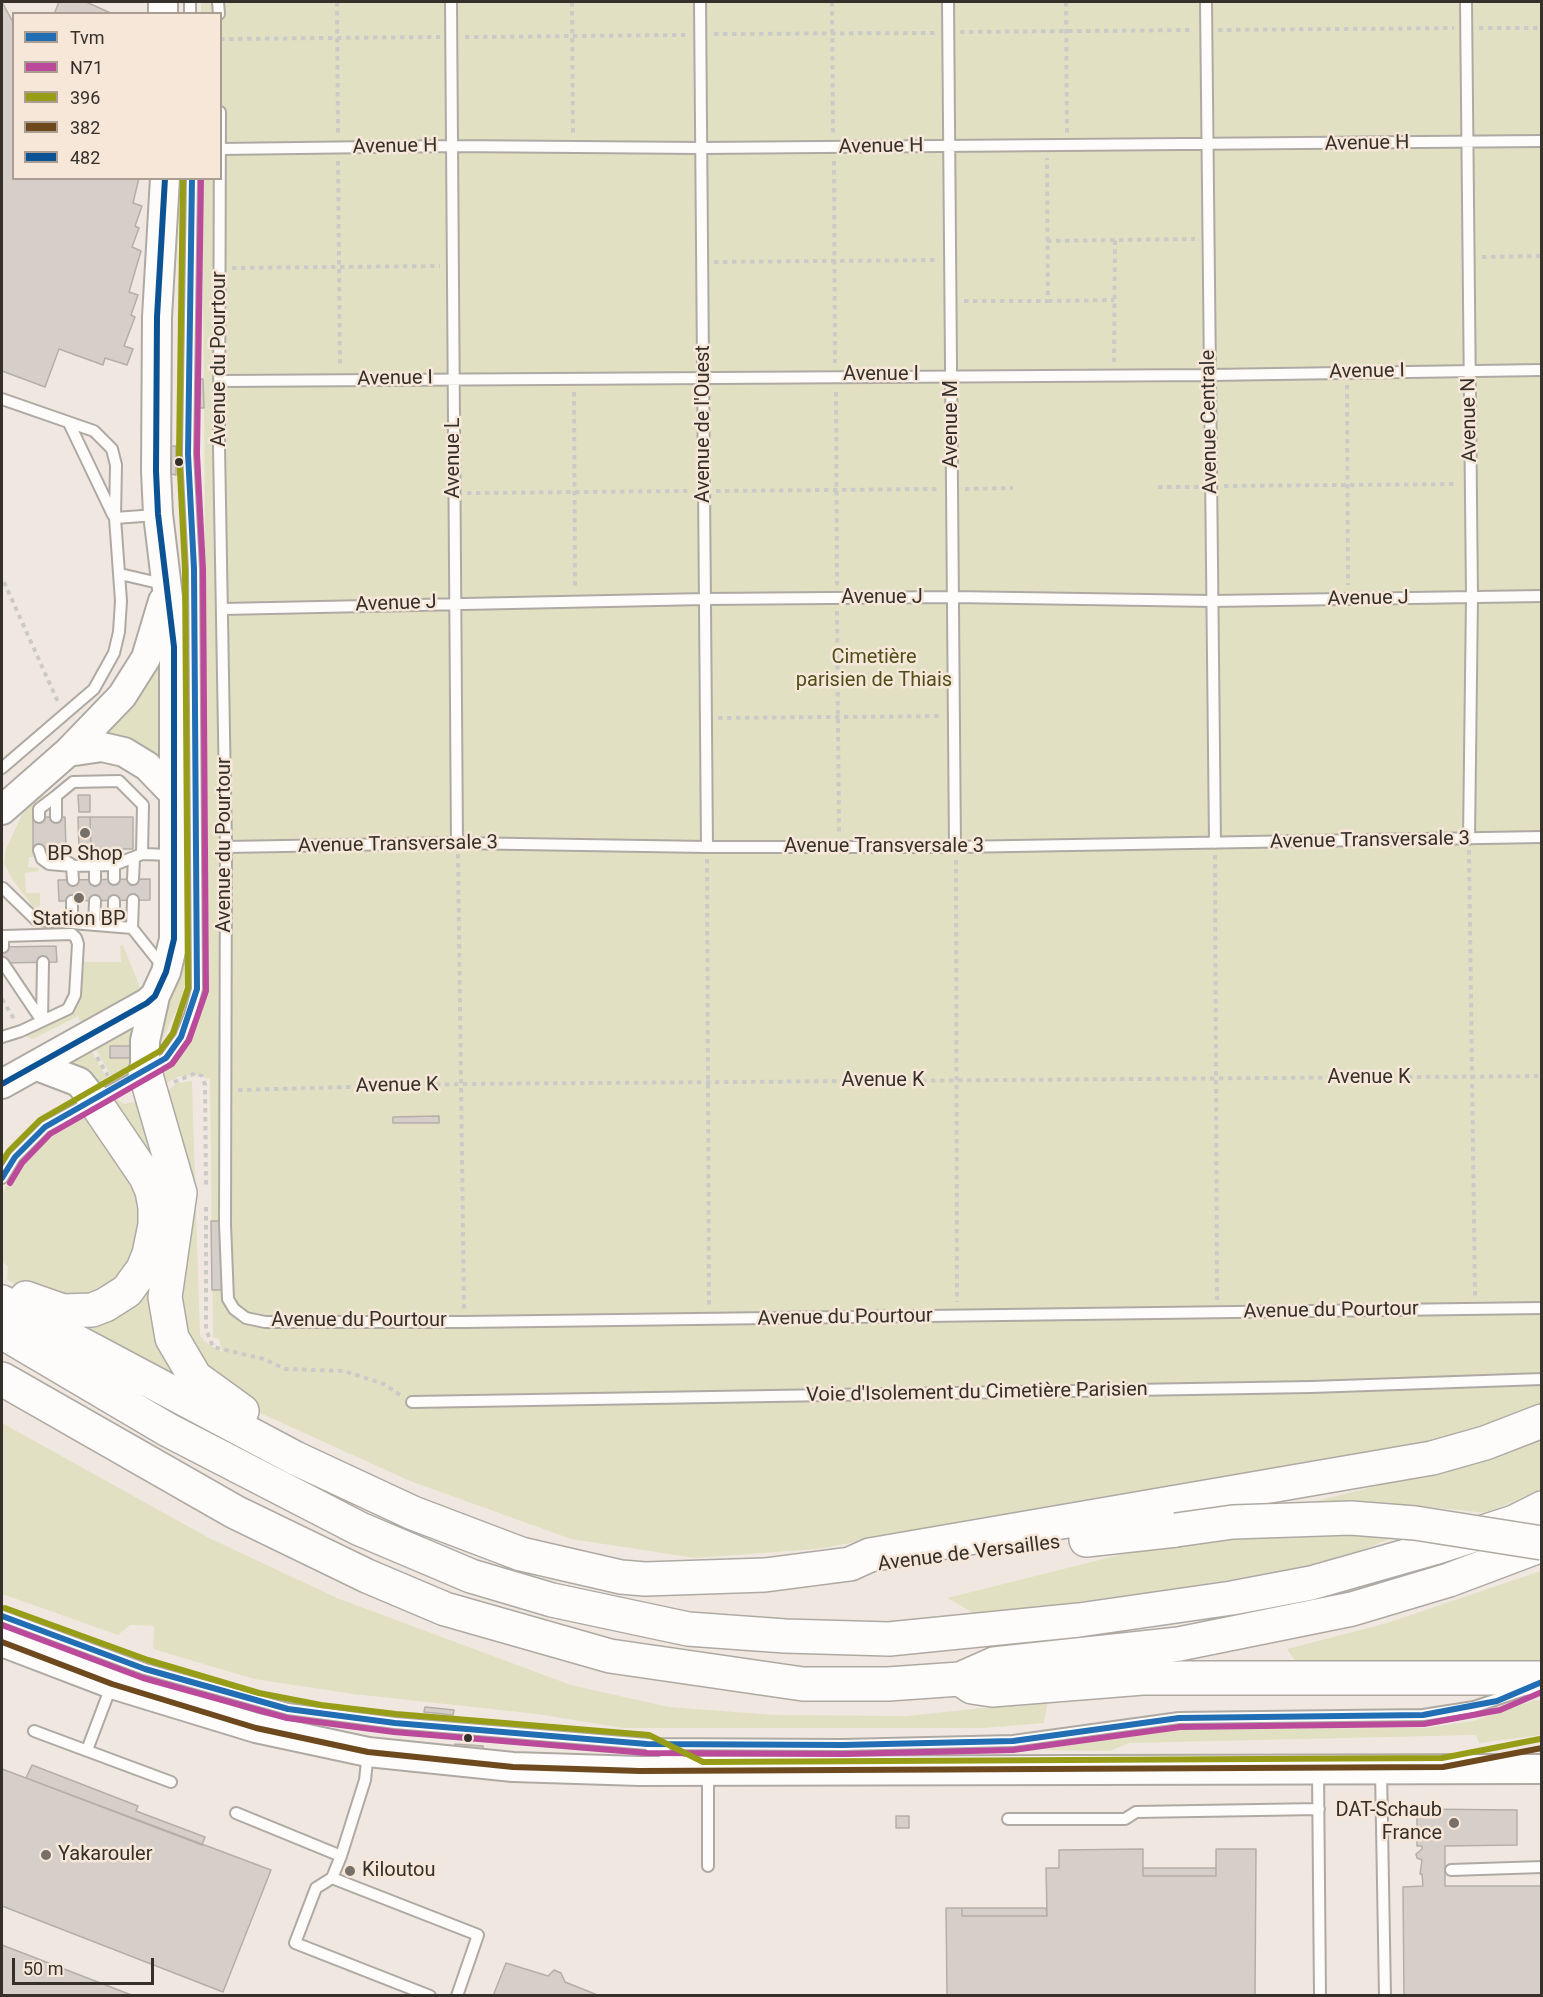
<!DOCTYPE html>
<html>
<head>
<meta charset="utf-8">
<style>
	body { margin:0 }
	#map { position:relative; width:1543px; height:1997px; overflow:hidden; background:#f0e8e0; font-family:Roboto,sans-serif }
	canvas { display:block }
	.frame { position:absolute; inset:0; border:3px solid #36302b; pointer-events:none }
	.legend { position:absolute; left:12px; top:12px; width:210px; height:168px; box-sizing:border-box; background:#f7e7d9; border:2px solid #aa9e93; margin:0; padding:8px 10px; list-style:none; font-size:18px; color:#36302b }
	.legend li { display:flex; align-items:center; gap:12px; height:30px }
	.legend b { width:30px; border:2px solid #aa9e93 }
	.scale { position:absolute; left:12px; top:1958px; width:142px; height:27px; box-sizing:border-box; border:3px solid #36302b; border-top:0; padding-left:8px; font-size:18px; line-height:21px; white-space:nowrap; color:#36302b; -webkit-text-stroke:4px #f7e7d9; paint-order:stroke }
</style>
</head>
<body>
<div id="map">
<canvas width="1543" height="1997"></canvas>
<div class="frame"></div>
<ul class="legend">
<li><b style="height:8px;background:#216eb4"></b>Tvm</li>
<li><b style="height:8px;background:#bb4a9b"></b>N71</li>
<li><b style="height:8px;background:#989d18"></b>396</li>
<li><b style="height:8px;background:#6e491e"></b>382</li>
<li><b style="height:8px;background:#0b5394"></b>482</li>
</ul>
<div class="scale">50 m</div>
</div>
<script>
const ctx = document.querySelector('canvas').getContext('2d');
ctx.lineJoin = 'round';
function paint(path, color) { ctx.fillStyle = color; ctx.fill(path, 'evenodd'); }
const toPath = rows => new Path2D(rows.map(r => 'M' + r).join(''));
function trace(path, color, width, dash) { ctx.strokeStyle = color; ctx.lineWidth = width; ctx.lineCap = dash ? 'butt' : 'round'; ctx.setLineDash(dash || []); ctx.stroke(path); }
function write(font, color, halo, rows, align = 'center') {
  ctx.font = font + ' Roboto,sans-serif'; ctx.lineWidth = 5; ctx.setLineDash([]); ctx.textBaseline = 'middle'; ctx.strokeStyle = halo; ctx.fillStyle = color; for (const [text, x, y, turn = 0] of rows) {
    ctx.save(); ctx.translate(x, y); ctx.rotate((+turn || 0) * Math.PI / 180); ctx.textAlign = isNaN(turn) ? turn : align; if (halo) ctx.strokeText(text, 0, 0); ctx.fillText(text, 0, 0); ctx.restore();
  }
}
const green = toPath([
	[201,2,1541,2,1541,1409,1413,1448,816,1549,695,1558,571,1539,410,1481,249,1408,204,1374,178,1332,164,1094,177,1083,192,1081,200,1335,204,1341,223,1353,219,1339,213,1337,210,1078,205,1079,204,1075,180,1076,161,1086,161,1076,180,1057,196,1027,207,994,209,994,202,179,220,178,220,14,201,13],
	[166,652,166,768,96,735,141,694],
	[42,794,45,797,39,806,37,817,33,817,33,850,38,850,38,857,29,857,28,867,39,868,39,871,25,873,26,893,40,893,40,906,34,908,12,879,4,863,6,849,24,810],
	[123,945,141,990,83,1028,78,1016,33,1039,27,1037,26,1034,72,1013,80,996,82,962,121,962,120,946],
	[187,948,186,977,181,1001,159,1046,158,1022,180,975],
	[131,1026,135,1026,135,1065,112,1077,94,1046],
	[111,1046,131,1046,131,1058,111,1058],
	[91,1050,107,1079,97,1085,63,1061],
	[116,1099,125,1104,137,1101,167,1191,113,1100],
	[89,1114,136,1184,144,1215,125,1278,91,1299,36,1294,7,1280,8,1266,2,1262,2,1194,14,1172,49,1139],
	[146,1290,156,1294,177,1377,86,1329,86,1323],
	[2,1423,209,1538,337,1598,571,1685,669,1707,776,1715,907,1716,1048,1701,1044,1723,984,1728,623,1728,537,1714,353,1694,254,1679,153,1649,154,1626,130,1625,118,1635,2,1594],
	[1541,1435,1541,1489,1487,1513,1430,1507,1300,1505,1421,1475],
	[1320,1533,1392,1538,1355,1553,1298,1569,1169,1590,977,1615,947,1598,1127,1553,1222,1535],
	[1541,1571,1541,1666,1300,1668,1287,1649,1387,1623],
	[1535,1700,1541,1701,1541,1735,1479,1743,1476,1735,1129,1743,1110,1751,1042,1750,1161,1729,1425,1728,1473,1721]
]);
const building = toPath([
	[2,2,14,24,14,178,139,178,133,203,142,206,135,226,139,228,132,247,141,251,129,292,138,295,131,315,135,317,124,346,133,349,127,365,105,358,103,365,59,349,45,387,2,371,2,2],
	[59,2,86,2,113,14,54,14,59,2],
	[198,379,203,379,204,408,199,408,198,379],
	[171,446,176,446,176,475,171,474,171,446],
	[78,795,90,795,90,812,79,812,78,795],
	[33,817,65,817,66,850,33,850,33,817],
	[78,817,90,817,91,849,79,849,78,817],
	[90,817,133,817,133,849,91,849,90,817],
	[150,879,150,900,59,901,58,880,150,879],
	[56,946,57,962,2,963,2,947,56,946],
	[110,1046,131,1046,131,1058,110,1058,110,1046],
	[439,1116,439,1123,393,1123,393,1117,439,1116],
	[211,1221,221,1221,222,1290,212,1290,211,1221],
	[425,1707,454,1710,453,1715,424,1712,425,1707],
	[455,1744,483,1746,483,1752,454,1749,455,1744],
	[32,1765,138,1806,136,1811,205,1837,202,1845,26,1778,32,1765],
	[2,1769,271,1870,223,1992,2,1906,2,1769],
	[1417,1809,1517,1810,1517,1845,1445,1846,1445,1886,1542,1886,1542,1996,1404,1996,1403,1887,1423,1886,1422,1874,1420,1874,1422,1860,1417,1858,1416,1854,1422,1849,1422,1846,1417,1846,1417,1809],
	[896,1816,909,1816,909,1828,896,1828,896,1816],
	[1143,1849,1143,1876,1216,1876,1216,1849,1256,1849,1255,1996,947,1996,946,1908,962,1908,962,1916,1047,1916,1046,1868,1059,1868,1059,1850,1143,1849],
	[1143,1868,1216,1868,1216,1876,1143,1876,1143,1868],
	[962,1908,1046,1908,1047,1916,962,1916,962,1908],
	[2,1945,134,1996,2,1996,2,1945],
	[506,1963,548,1976,554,1970,561,1973,565,1982,600,1996,493,1996,506,1963]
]);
const path = toPath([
	[337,2,338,136],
	[572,2,573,135],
	[832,2,833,135],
	[1066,2,1067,133],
	[1479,28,1542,28],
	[1218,30,1454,28],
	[960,32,1193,30],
	[714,34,935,33],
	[465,37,689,35],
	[220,39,440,37],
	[338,161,340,367],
	[834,161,835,363],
	[1047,241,1115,240],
	[1482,257,1542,256],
	[714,262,938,260],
	[232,268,440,266],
	[964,301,1048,301,1047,158],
	[1048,301,1114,300],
	[1114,362,1115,240,1195,239],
	[1347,385,1348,585],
	[574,392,575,588],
	[836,392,837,585],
	[1224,486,1457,484],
	[1158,487,1199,487],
	[965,489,1013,488],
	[716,491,940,489],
	[467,493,691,491],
	[4,582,58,702],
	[837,611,839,834],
	[718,718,942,716],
	[1469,850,1475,1296],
	[458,854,464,1309],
	[1215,855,1217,1300],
	[707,859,709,1305],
	[956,860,957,1302],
	[2,999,14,1019],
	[97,1057,108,1076],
	[174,1082,196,1073,202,1076,205,1085,206,1185],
	[238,1090,462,1084,1542,1076],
	[206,1207,206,1329,213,1347,264,1359,285,1369,344,1371,384,1384,400,1395]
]);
const lane = toPath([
	[190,2,190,14],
	[218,2,219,14],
	[451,2,457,843],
	[700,2,707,847],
	[948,2,955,847],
	[1206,2,1215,843],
	[1466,2,1472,597,1469,839],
	[220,112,219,446,226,847,225,1224,228,1299,234,1309,246,1318,265,1322,464,1322,1542,1308],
	[221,149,452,146,701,148,1542,141],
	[220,381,1210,375,1542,370],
	[2,399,94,431,112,449,116,465,115,518,121,601,119,632,114,653,94,689,2,768],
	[69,423,113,515],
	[115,518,156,515],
	[120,574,163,584],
	[223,609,705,599,953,597,1212,601,1542,596],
	[39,817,39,809,56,796],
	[56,817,56,796,73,782,119,781,143,805,142,854],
	[226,847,457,843,707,847,955,847,1542,837],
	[39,850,42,859,49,864,72,866,114,865,142,854,172,855],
	[55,850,55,854,72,865],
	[114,865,114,879],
	[72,866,73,880],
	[133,879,134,858],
	[95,880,95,866],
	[3,888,36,920,132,928],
	[133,900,132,928,163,967],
	[72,923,72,901],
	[94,925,95,901],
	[114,926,114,901],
	[3,963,42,1021],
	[42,1021,43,962],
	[2,1037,21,1031,68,1009,75,995,78,944,76,938,72,934,3,936,3,947],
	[2,1178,15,1157,45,1127,145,1072,166,1058,181,1037,190,1015,197,989,194,569,188,454,192,178],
	[412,1402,1311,1387,1542,1379],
	[2,1616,145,1669,288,1709,395,1723,647,1744,843,1745,1013,1741,1179,1718,1423,1715,1474,1707,1527,1689],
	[34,1731,171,1782],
	[650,1746,685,1763],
	[87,1750,112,1684],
	[368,1752,365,1780,341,1856,332,1878,316,1888,295,1943,430,1996],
	[1381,1770,1385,1996],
	[1318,1771,1320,1996],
	[236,1813,341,1856],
	[1008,1819,1125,1819,1136,1812,1319,1809],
	[708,1866,708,1771],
	[1451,1870,1542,1867],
	[332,1878,478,1935,457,1996]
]);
const secondary = toPath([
	[163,2,163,14],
	[68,752,102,747,124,752,147,766,175,795],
	[2,810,68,752,122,696,146,658,163,601],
	[37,1066,79,1082,93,1099],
	[145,1072,145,1041,155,996],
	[2,1084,147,1003,155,996,166,972,174,939,174,647,158,514,156,471,157,317,165,178],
	[2,1642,112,1684,256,1728,368,1752,513,1767,640,1771,1542,1769]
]);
const highway = toPath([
	[145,1072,180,1193,165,1297,172,1338,195,1377,242,1411],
	[26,1298,63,1311,92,1310,105,1305,127,1291,143,1269,149,1254,155,1225,155,1207,152,1191,146,1177,93,1099],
	[2,1302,295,1458,413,1513,521,1554,621,1577,645,1579,765,1575,850,1564,870,1555,1432,1458,1485,1443,1542,1421],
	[2,1332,168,1430,360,1529,471,1576,552,1600,688,1629,785,1636,889,1639,1079,1620,1232,1598,1311,1583,1434,1548,1514,1522,1542,1508],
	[2,1379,235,1512,367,1576,445,1609,610,1656,803,1684,888,1684,960,1679,994,1664,1179,1644,1352,1609,1449,1580,1542,1545],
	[1086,1540,1176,1530],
	[960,1679,972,1687,992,1690,1143,1678,1542,1678]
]);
const highwayBridge = toPath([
	[1176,1530,1233,1522,1351,1518,1415,1523,1542,1543]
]);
const bus1 = toPath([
	[2,1178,15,1157,45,1127,166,1058,181,1037,197,989,194,569,188,454,192,178],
	[2,1616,145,1669,288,1709,395,1723,647,1744,843,1745,1013,1741,1179,1718,1423,1715,1497,1701,1542,1682]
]);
const bus2 = toPath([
	[10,1183,22,1163,50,1134,172,1064,189,1040,206,991,203,569,197,454,201,178],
	[2,1625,143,1678,287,1718,394,1732,647,1753,843,1754,1013,1750,1180,1727,1424,1724,1500,1710,1542,1692]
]);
const bus3 = toPath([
	[2,1162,9,1151,40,1120,160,1051,173,1033,188,988,185,569,179,454,183,178],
	[5,1608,148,1660,259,1693,321,1705,396,1714,649,1735,703,1762,1442,1758,1540,1739]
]);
const bus4 = toPath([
	[2,1642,112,1684,256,1728,368,1752,513,1767,640,1771,1443,1767,1542,1748]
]);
const bus5 = toPath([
	[2,1084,147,1003,155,996,166,972,174,939,174,647,158,514,156,471,157,317,165,178]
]);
const markers = [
	[179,462,5,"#36302b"],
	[85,833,6,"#77706a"],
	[79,898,6,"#77706a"],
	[468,1738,5,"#36302b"],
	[1454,1823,6,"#77706a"],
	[46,1855,6,"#77706a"],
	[350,1871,6,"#77706a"]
];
const streetNames = [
	["Avenue H",1367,144,-1],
	["Avenue H",395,147,-1],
	["Avenue H",881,147,-1],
	["Avenue du Pourtour",220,359,-90],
	["Avenue I",1367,372,-1],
	["Avenue I",881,375],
	["Avenue I",395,379,-1],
	["Avenue N",1470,420,-91],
	["Avenue Centrale",1210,422,-91],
	["Avenue de l'Ouest",704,424,-90],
	["Avenue M",952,424,-90],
	["Avenue L",454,458,-90],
	["Avenue J",882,598],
	["Avenue J",1368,599,-1],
	["Avenue J",396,604,-2],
	["Avenue Transversale 3",1370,841,-1],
	["Avenue du Pourtour",225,845,-90],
	["Avenue Transversale 3",398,845,-1],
	["Avenue Transversale 3",884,847],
	["Avenue K",1369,1078],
	["Avenue K",883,1081],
	["Avenue K",397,1086,-1],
	["Avenue du Pourtour",1331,1311,-1],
	["Avenue du Pourtour",845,1318,-1],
	["Avenue du Pourtour",359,1321],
	["Voie d'Isolement du Cimetière Parisien",977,1393,-1],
	["Avenue de Versailles",969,1554,-7]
];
const parkNames = [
	["Cimetière",874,658],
	["parisien de Thiais",874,681]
];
const poiNames = [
	["BP Shop",85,855],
	["Station BP",79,920],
	["DAT-Schaub",1442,1811,"right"],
	["France",1442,1834,"right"],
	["Yakarouler",58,1855,"left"],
	["Kiloutou",362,1871,"left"]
];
paint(green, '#e2e0c3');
paint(building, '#d6cfc9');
trace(building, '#b4aea8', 1.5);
trace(lane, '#afa9a3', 14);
trace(secondary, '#afa9a3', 32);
trace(highway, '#afa9a3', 36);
trace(path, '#cccac7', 4, [4.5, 4.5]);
trace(lane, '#fdfcfa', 10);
trace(secondary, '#fdfcfa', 28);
trace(highway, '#fdfcfa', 33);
trace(highwayBridge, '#afa9a3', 36, []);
trace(highwayBridge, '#fdfcfa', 33);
trace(bus1, '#216eb4', 6);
trace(bus2, '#bb4a9b', 6);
trace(bus3, '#989d18', 6);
trace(bus4, '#6e491e', 6);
trace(bus5, '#0b5394', 6);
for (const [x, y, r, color] of markers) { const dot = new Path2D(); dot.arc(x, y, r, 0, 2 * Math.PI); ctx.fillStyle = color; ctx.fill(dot); trace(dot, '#f7e7d9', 2); }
write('20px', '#36302b', '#f7e7d9', streetNames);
write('20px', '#4e4f19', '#f7e7d9', parkNames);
write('20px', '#36302b', '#f7e7d9', poiNames);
</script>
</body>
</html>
